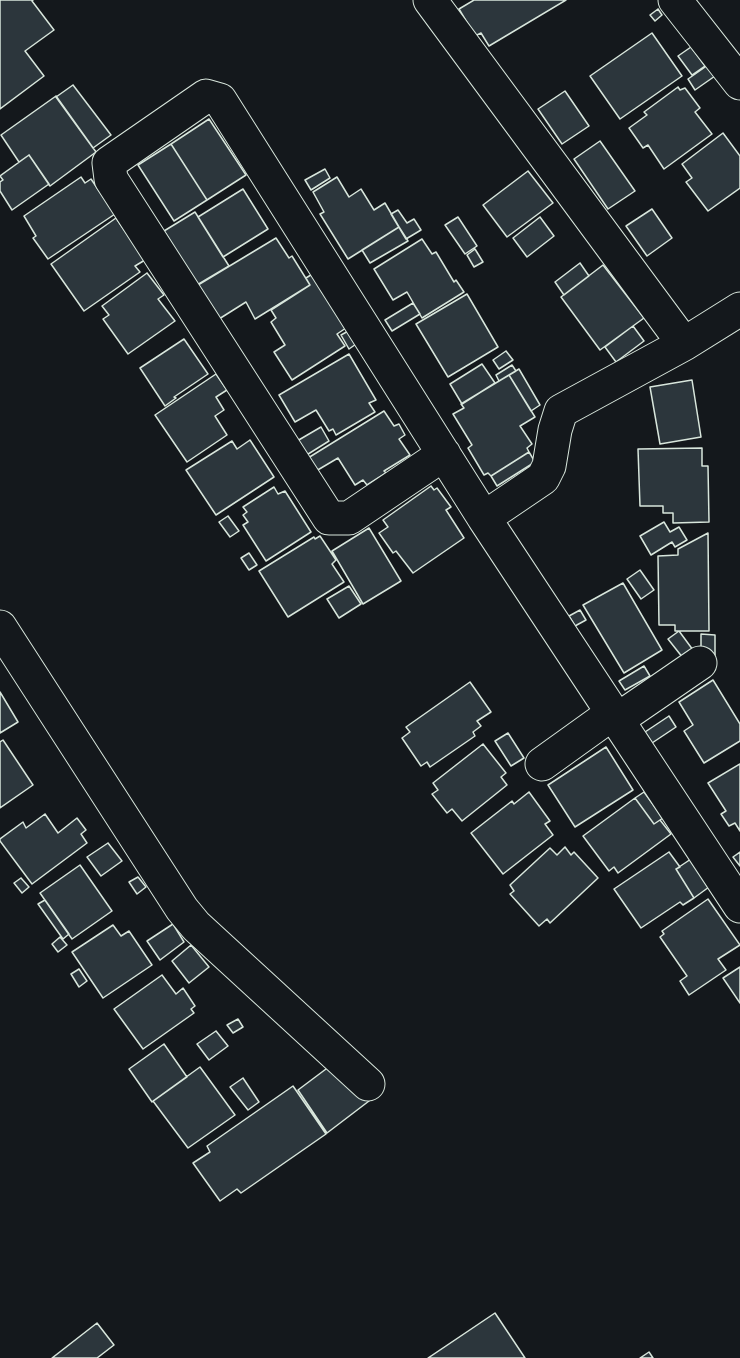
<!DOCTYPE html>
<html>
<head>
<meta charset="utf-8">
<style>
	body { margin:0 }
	canvas { display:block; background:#14181c }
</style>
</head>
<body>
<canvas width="740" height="1358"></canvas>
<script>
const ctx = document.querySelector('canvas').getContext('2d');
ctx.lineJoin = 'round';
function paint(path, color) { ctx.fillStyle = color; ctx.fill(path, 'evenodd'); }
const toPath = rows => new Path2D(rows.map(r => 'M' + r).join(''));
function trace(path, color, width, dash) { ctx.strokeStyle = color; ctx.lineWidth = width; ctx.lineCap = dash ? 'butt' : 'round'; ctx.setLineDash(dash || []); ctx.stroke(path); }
const building = toPath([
	[0,0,33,0,32,1,54,30,25,51,44,76,0,109,0,0],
	[474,0,566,0,489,46,481,33,475,36,459,9,474,0],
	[658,9,662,15,655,21,650,15,658,9],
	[652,33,682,76,620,119,590,76,652,33],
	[691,47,705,66,692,75,678,56,691,47],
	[708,65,715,76,695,90,688,79,708,65],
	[73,85,111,135,93,148,56,97,73,85],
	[678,87,680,90,685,88,700,108,695,112,712,134,664,169,648,145,643,148,629,128,647,115,644,112,678,87],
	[565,91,589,126,562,144,538,109,565,91],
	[56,96,96,152,50,186,29,155,19,162,1,135,56,96],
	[209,119,246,175,207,200,171,144,209,119],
	[723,133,740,156,740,188,708,211,686,182,692,178,682,164,723,133],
	[600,141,635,191,608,209,574,159,600,141],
	[171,144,207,200,174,221,138,165,171,144],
	[29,155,49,184,12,210,0,191,0,182,3,180,0,176,29,155],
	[325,169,330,178,311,190,305,180,325,169],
	[528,171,553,203,507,237,483,205,528,171],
	[81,177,85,183,91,179,115,214,48,259,33,238,36,236,24,216,81,177],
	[337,177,349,197,361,189,374,210,385,203,399,227,348,259,320,214,324,212,313,192,337,177],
	[243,189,268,229,223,257,198,217,243,189],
	[652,209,672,238,647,256,626,226,652,209],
	[398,210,407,223,414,219,421,230,406,239,391,214,398,210],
	[195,212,229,266,197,285,164,231,195,212],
	[458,217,477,246,465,254,445,225,458,217],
	[540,217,554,236,527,257,513,238,540,217],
	[116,218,145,260,135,266,140,272,84,311,51,264,116,218],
	[399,227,408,241,370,263,362,250,399,227],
	[276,238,289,258,292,256,310,285,255,319,246,302,219,319,198,285,276,238],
	[422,239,432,254,436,252,454,282,456,280,464,292,422,318,407,292,393,300,374,269,422,239],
	[475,249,483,262,474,267,467,255,475,249],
	[580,263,589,276,564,295,555,282,580,263],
	[603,265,644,318,600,350,561,297,603,265],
	[147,273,164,295,158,299,175,321,128,354,103,319,109,315,102,306,147,273],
	[314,273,349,326,337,334,345,346,292,380,274,352,285,345,271,322,276,318,271,310,310,285,306,278,314,273],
	[467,294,498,347,448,377,416,324,467,294],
	[413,303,420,314,392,331,385,320,413,303],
	[633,326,644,341,616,362,605,347,633,326],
	[352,329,359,342,349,349,341,335,352,329],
	[184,339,208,374,174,397,176,398,165,406,140,368,184,339],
	[506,351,513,360,499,369,493,360,506,351],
	[349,354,376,400,369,403,375,412,336,435,333,429,329,431,316,410,295,422,279,395,349,354],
	[482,364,495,383,462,404,450,384,482,364],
	[512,365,516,371,499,381,496,375,512,365],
	[519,369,540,405,531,411,509,375,519,369],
	[216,374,227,390,216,397,224,410,215,416,227,435,187,462,155,415,216,374],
	[509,375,535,417,520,426,532,444,527,448,529,452,491,476,488,473,484,475,468,448,472,445,453,414,464,408,461,404,509,375],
	[692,380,701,437,660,444,650,387,692,380],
	[384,411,394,426,399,424,405,435,399,439,410,455,384,471,386,473,367,485,363,480,355,485,338,458,316,471,308,458,384,411],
	[321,427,329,441,305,456,297,441,321,427],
	[250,440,274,477,216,515,186,470,232,441,237,449,250,440],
	[702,448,702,466,708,466,709,522,673,523,673,513,663,513,663,506,640,506,638,449,702,448],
	[529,452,535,462,497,486,491,476,529,452],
	[431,486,434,490,437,488,451,507,446,510,464,538,413,573,396,551,393,553,379,533,388,527,383,520,431,486],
	[274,487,278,494,285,491,311,532,266,561,243,525,248,522,243,515,247,512,243,507,274,487],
	[228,516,239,531,230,537,219,522,228,516],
	[664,522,670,532,679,527,687,540,675,547,672,542,651,555,640,536,664,522],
	[369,528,401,581,363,604,332,551,369,528],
	[708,533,709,631,675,631,675,625,659,625,658,556,678,555,678,549,708,533],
	[320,536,336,560,332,564,344,582,288,617,259,571,314,537,315,539,320,536],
	[249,553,257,565,249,570,241,558,249,553],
	[640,570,654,590,641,599,627,579,640,570],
	[623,583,662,650,624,673,583,605,623,583],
	[349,586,361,604,339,618,327,599,349,586],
	[580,610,586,620,575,626,569,616,580,610],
	[679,631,693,650,683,658,668,639,679,631],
	[701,634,715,635,715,655,701,655,701,634],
	[644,666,650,676,625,690,619,681,644,666],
	[713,680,740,724,740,741,704,763,684,731,693,725,679,702,713,680],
	[470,682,491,712,477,721,481,726,473,732,475,736,430,767,427,762,421,766,402,738,410,732,406,727,470,682],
	[0,692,18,722,0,733,0,692],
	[669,716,676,727,652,743,645,732,669,716],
	[508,733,524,758,511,766,495,741,508,733],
	[3,740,33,785,0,808,0,742,3,740],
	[483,744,506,773,501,777,507,785,462,821,452,809,447,813,432,794,438,790,433,783,483,744],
	[606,747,633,790,575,827,548,785,606,747],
	[740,764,740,831,735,823,729,826,721,814,726,811,708,783,740,764],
	[529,792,550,821,545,824,553,835,503,874,471,833,512,801,514,804,529,792],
	[644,792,663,818,654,824,635,798,644,792],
	[635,798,654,824,660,820,671,834,618,873,614,867,609,871,583,836,635,798],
	[45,814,58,833,77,818,86,830,81,834,87,843,32,884,0,841,0,839,23,822,26,828,45,814],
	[108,843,122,861,101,876,87,857,108,843],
	[565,847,571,855,574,852,598,878,550,923,547,919,539,926,510,894,514,891,510,885,550,848,557,855,565,847],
	[669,852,680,867,676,869,694,898,683,905,680,902,641,928,614,889,669,852],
	[740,852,740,866,733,857,740,852],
	[691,859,709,887,694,898,676,869,691,859],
	[80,865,112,911,72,939,40,893,80,865],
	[138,877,146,887,137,894,129,882,138,877],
	[21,878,29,887,22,893,14,883,21,878],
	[708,899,740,945,718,959,726,970,689,995,680,981,687,976,660,937,664,934,662,931,708,899],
	[45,900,69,934,63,939,38,904,45,900],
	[173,924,184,942,160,960,147,941,173,924],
	[113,925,121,936,129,931,152,965,103,998,72,952,113,925],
	[60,937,67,945,58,952,52,944,60,937],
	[191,945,209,967,189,983,172,961,191,945],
	[740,967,740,1003,723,978,740,967],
	[79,969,87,981,79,987,71,974,79,969],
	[162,975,176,994,183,988,195,1006,191,1009,194,1013,143,1049,114,1009,162,975],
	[238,1019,243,1027,233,1033,227,1025,238,1019],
	[216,1031,228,1046,209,1060,197,1044,216,1031],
	[164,1044,187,1077,152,1102,129,1069,164,1044],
	[330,1066,369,1101,327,1133,298,1090,330,1066],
	[200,1067,235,1115,188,1148,153,1101,200,1067],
	[243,1078,259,1102,248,1110,230,1087,243,1078],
	[293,1086,326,1134,241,1193,237,1189,220,1201,193,1163,210,1152,207,1146,293,1086],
	[495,1313,525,1358,428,1358,495,1313],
	[97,1323,114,1345,97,1358,52,1358,97,1323],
	[649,1352,653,1358,640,1358,649,1352]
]);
const minor = toPath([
	[430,0,684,344],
	[675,0,740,83],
	[740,309,684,344,561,411,555,430,549,466,543,478,484,518,740,906],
	[444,454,349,518,329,518,111,179,109,163,206,96,220,100,484,518],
	[0,627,182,909,196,926,368,1084],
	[617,720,700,663],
	[542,764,613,713]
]);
paint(building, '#2c363c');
trace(building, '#d8e6dc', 1.5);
trace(minor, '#d8e6dc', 35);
trace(minor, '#14181c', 33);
</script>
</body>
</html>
